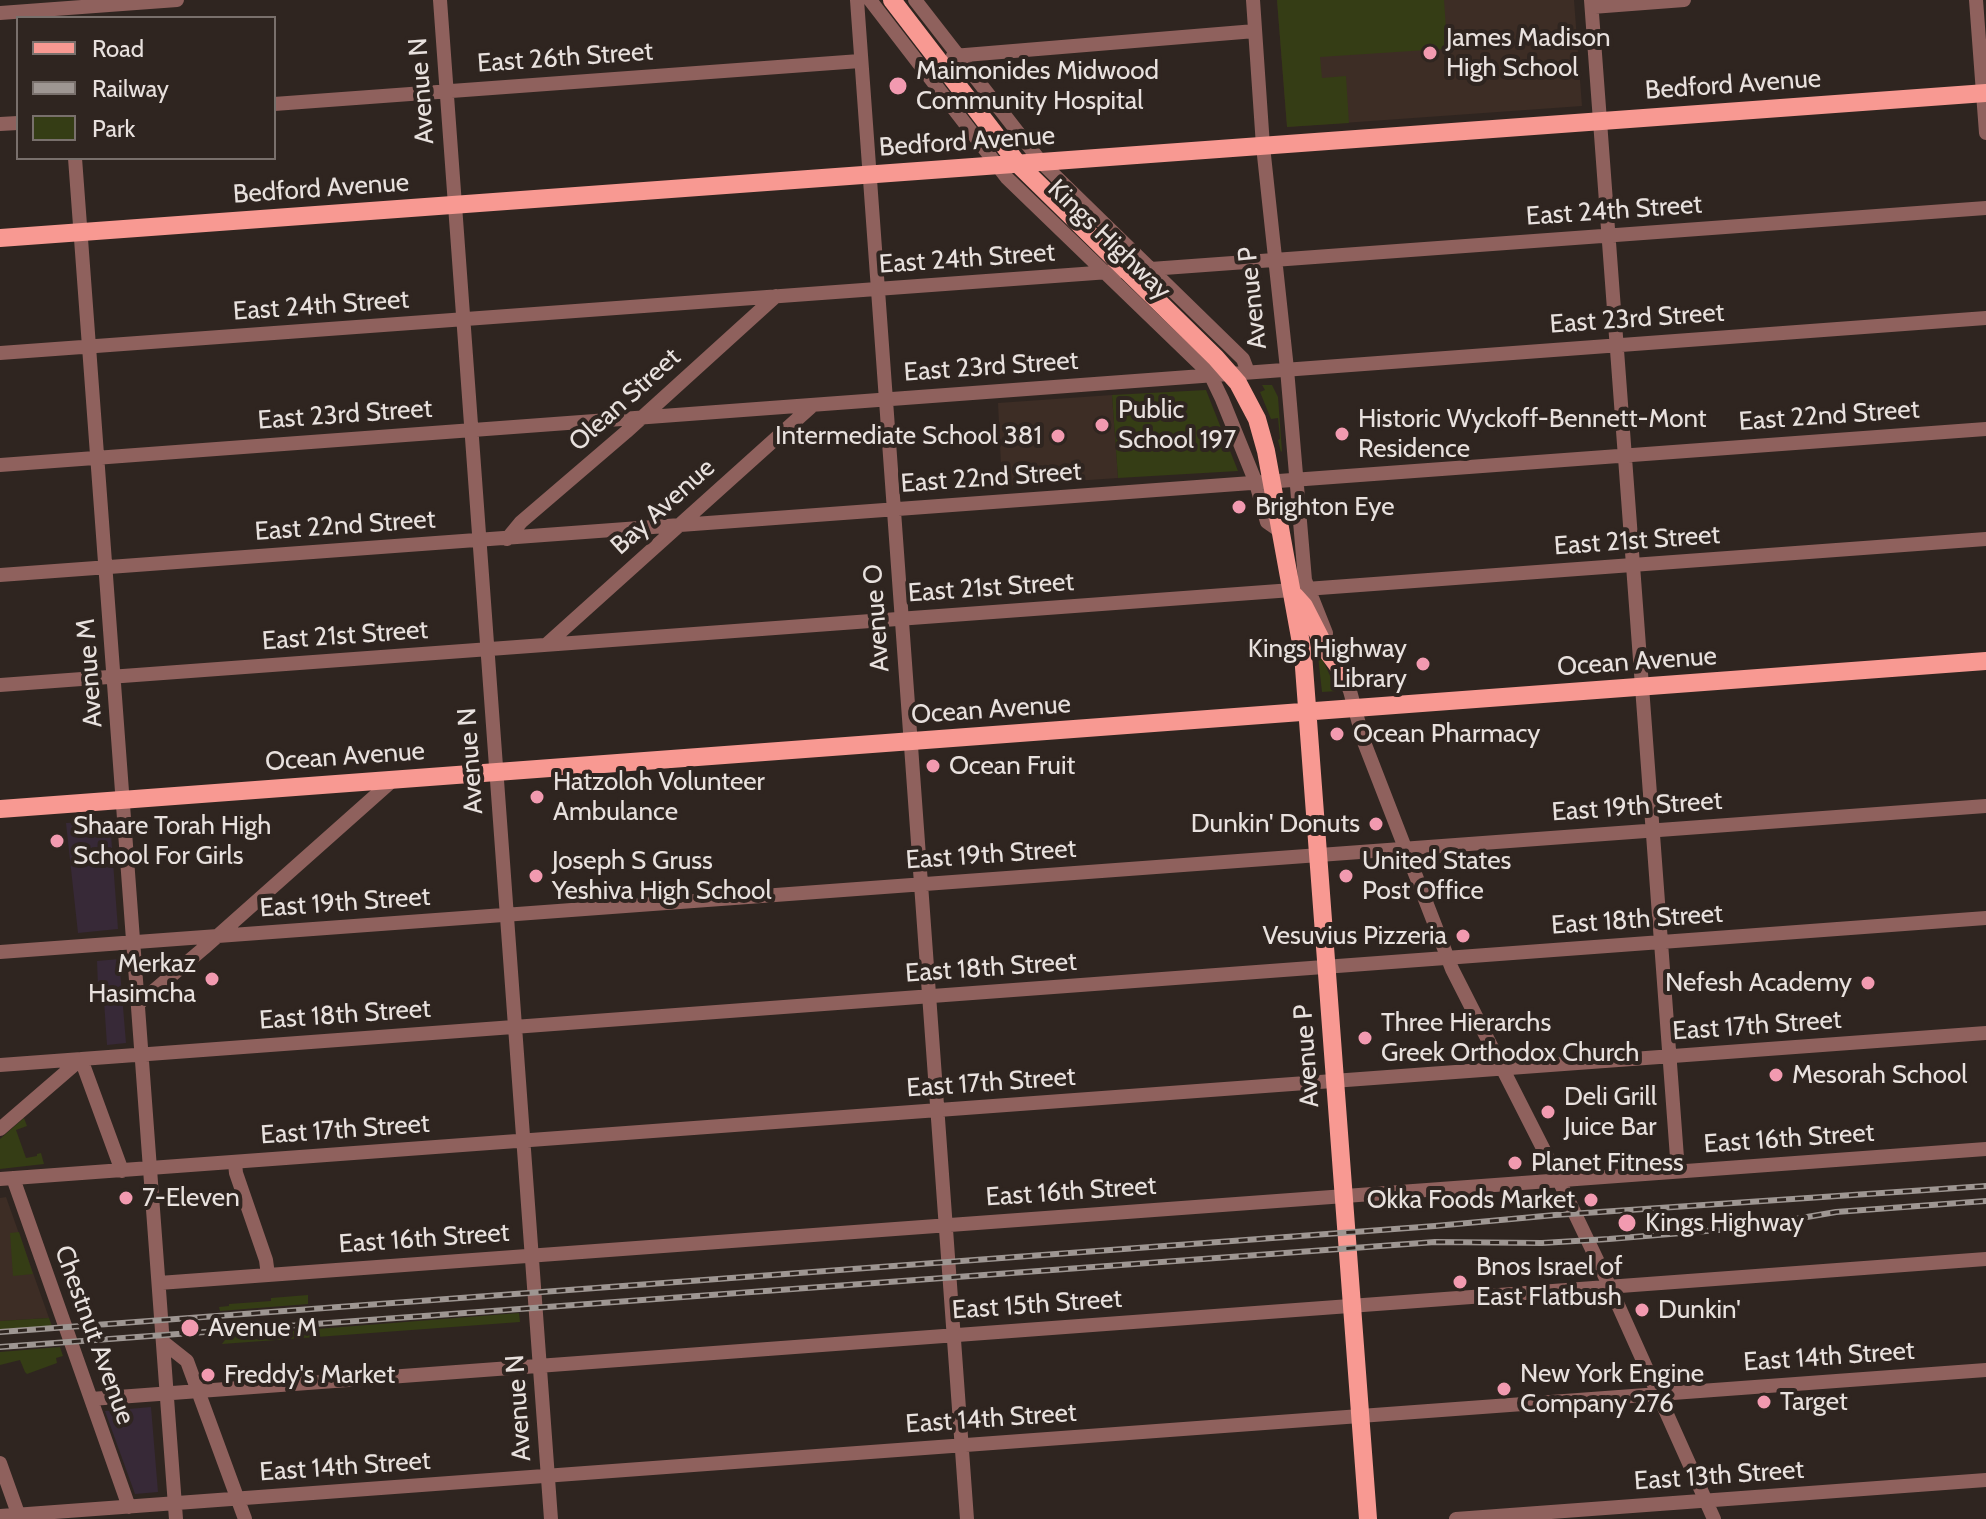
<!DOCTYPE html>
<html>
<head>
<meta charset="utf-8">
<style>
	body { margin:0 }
	#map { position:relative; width:1986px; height:1519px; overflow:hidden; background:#2f2520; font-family:Cabin,sans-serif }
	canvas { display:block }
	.legend { position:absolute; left:16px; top:16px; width:260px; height:144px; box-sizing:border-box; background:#2f2520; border:2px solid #79706c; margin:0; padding:10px 14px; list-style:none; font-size:24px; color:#e8e1de }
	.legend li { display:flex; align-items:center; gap:16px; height:40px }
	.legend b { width:40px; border:2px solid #79706c }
</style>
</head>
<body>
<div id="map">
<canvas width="1986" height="1519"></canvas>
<ul class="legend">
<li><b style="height:10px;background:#f89992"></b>Road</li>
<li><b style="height:10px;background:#9e9692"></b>Railway</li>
<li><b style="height:22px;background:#353d15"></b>Park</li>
</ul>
</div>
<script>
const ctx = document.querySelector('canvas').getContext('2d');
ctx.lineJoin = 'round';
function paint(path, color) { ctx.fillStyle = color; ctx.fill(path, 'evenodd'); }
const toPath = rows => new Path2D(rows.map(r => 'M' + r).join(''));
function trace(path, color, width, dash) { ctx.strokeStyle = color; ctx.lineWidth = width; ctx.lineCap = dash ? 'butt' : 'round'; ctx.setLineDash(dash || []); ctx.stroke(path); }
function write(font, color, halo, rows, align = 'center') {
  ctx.font = font + ' Cabin,sans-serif'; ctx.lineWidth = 8; ctx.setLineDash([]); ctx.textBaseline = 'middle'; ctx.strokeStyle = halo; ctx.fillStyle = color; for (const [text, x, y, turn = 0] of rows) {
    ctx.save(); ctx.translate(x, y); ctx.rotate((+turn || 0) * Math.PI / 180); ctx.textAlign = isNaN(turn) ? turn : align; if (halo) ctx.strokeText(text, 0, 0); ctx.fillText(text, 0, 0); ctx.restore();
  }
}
const commercial = toPath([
	[110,821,118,929,78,933,66,823],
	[119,959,126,1043,107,1045,103,986,98,986,97,961],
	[151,1407,158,1492,135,1494,105,1411]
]);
const built = toPath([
	[1277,0,1574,0,1582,106,1287,127],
	[1112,395,1118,478,1002,486,998,403],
	[6,1197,49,1318,0,1321,0,1198]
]);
const green = toPath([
	[1277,0,1444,0,1447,42,1442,49,1320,57,1322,78,1346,76,1349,123,1287,127],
	[1262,385,1272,385,1278,397,1282,451,1281,452,1278,440,1280,439,1278,418,1271,419,1260,392,1265,390],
	[1206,390,1238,471,1118,478,1112,395],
	[1318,656,1321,656,1337,691,1322,692],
	[24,1118,27,1126,16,1130,26,1158,37,1156,37,1154,41,1153,44,1164,0,1169,0,1139],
	[19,1232,33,1274,13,1276,10,1233],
	[308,1295,308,1304,220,1311,219,1307,229,1306,229,1304,271,1301,271,1298],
	[519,1313,520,1322,222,1344,228,1336],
	[49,1318,52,1326,0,1330,0,1321],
	[60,1347,63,1356,56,1358,57,1363,27,1374,25,1372,20,1360,0,1365,0,1352]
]);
const minor = toPath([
	[440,0,551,1519],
	[857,0,967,1519],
	[870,0,1007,178,1210,374,1222,399,1256,483,1267,522,1280,531],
	[915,0,1041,162,1243,359,1248,372],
	[1253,0,1263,146,1287,369,1305,580,1326,633],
	[1591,0,1678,1171],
	[1976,0,1986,133],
	[1592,7,1684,0],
	[0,13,177,0],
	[953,56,1255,31],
	[274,104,860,61],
	[0,124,18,123],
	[75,158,176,1519],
	[0,353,1986,208],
	[0,465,1986,318],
	[507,539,521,522,626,432,776,296],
	[0,575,1986,429],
	[546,645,813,405],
	[1339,663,1350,691,1364,742,1452,969,1554,1170,1610,1287,1714,1519],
	[0,685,1986,539],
	[0,952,1986,806],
	[138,1004,204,948,393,780],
	[0,1065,1986,918],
	[0,1129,81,1059,122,1171],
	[235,1163,236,1173,266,1260,268,1275],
	[13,1178,129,1507],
	[0,1179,1986,1033],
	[159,1283,1986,1149],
	[163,1342,187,1361,245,1519],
	[91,1399,1986,1259],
	[0,1463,20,1519],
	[0,1516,1986,1370],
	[1456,1519,1986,1480]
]);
const major = toPath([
	[892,0,1018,164,1216,358,1238,383,1257,419,1266,451,1303,654,1368,1519],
	[0,238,1986,93],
	[1295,596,1304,606,1327,651,1342,671],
	[0,809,1986,661]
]);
const rail = toPath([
	[0,1332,1435,1226,1555,1215,1986,1186],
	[0,1347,1435,1242,1542,1243,1609,1239,1743,1228,1836,1212,1986,1201]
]);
const markers = [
	[1430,53,8,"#f29ab0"],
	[898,86,10,"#f29ab0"],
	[1102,425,8,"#f29ab0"],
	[1342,434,8,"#f29ab0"],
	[1058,436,8,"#f29ab0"],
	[1239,507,8,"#f29ab0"],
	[1423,664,8,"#f29ab0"],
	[1337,734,8,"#f29ab0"],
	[933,766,8,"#f29ab0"],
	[537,797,8,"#f29ab0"],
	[1376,824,8,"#f29ab0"],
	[57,841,8,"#f29ab0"],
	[536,876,8,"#f29ab0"],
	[1346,876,8,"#f29ab0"],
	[1463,936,8,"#f29ab0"],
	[212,979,8,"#f29ab0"],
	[1868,983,8,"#f29ab0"],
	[1365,1038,8,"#f29ab0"],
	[1776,1075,8,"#f29ab0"],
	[1548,1112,8,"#f29ab0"],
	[1515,1163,8,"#f29ab0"],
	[126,1198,8,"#f29ab0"],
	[1591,1200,8,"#f29ab0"],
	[1627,1223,10,"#f29ab0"],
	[1460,1282,8,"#f29ab0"],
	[1642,1310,8,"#f29ab0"],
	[190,1328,10,"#f29ab0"],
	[208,1375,8,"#f29ab0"],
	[1504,1389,8,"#f29ab0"],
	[1764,1402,8,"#f29ab0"]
];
const poiNames = [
	["James Madison",1446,38],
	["High School",1446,68],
	["Maimonides Midwood",916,71],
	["Community Hospital",916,101],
	["Public",1118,410],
	["School 197",1118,440],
	["Historic Wyckoff-Bennett-Mont",1358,419],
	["Residence",1358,449],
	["Intermediate School 381",1042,436,"right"],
	["Brighton Eye",1255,507],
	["Kings Highway",1407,649,"right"],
	["Library",1407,679,"right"],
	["Ocean Pharmacy",1353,734],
	["Ocean Fruit",949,766],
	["Hatzoloh Volunteer",553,782],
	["Ambulance",553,812],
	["Dunkin' Donuts",1360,824,"right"],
	["Shaare Torah High",73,826],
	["School For Girls",73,856],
	["Joseph S Gruss",552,861],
	["Yeshiva High School",552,891],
	["United States",1362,861],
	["Post Office",1362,891],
	["Vesuvius Pizzeria",1447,936,"right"],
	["Merkaz",196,964,"right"],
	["Hasimcha",196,994,"right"],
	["Nefesh Academy",1852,983,"right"],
	["Three Hierarchs",1381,1023],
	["Greek Orthodox Church",1381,1053],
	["Mesorah School",1792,1075],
	["Deli Grill",1564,1097],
	["Juice Bar",1564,1127],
	["Planet Fitness",1531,1163],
	["7-Eleven",142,1198],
	["Okka Foods Market",1575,1200,"right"],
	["Kings Highway",1645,1223],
	["Bnos Israel of",1476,1267],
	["East Flatbush",1476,1297],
	["Dunkin'",1658,1310],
	["Avenue M",208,1328],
	["New York Engine",1520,1374],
	["Company 276",1520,1404],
	["Freddy's Market",224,1375],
	["Target",1780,1402]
];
const streetNames = [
	["East 26th Street",565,58,-4],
	["Bedford Avenue",1733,85,-4],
	["Avenue N",422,91,-94],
	["Bedford Avenue",967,142,-4],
	["Bedford Avenue",321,189,-4],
	["East 24th Street",1614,211,-4],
	["Kings Highway",1109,240,44],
	["East 24th Street",967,259,-4],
	["Avenue P",1253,298,-96],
	["East 24th Street",321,306,-4],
	["East 23rd Street",1637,319,-4],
	["East 23rd Street",991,367,-4],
	["Olean Street",625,400,-42],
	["East 23rd Street",345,415,-4],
	["East 22nd Street",1829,416,-4],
	["East 22nd Street",991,478,-4],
	["Bay Avenue",663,507,-42],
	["East 22nd Street",345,526,-4],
	["East 21st Street",1637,541,-4],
	["East 21st Street",991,588,-4],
	["Avenue O",877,618,-94],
	["East 21st Street",345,636,-4],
	["Ocean Avenue",1637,662,-4],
	["Avenue M",90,673,-94],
	["Ocean Avenue",991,710,-4],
	["Ocean Avenue",345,757,-4],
	["Avenue N",471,761,-94],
	["East 19th Street",1637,807,-4],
	["East 19th Street",991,855,-4],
	["East 19th Street",345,903,-4],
	["East 18th Street",1637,920,-4],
	["East 18th Street",991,968,-4],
	["East 18th Street",345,1015,-4],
	["East 17th Street",1757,1026,-4],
	["Avenue P",1307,1056,-94],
	["East 17th Street",991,1083,-4],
	["East 17th Street",345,1130,-4],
	["East 16th Street",1789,1139,-4],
	["East 16th Street",1071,1192,-4],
	["East 16th Street",424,1239,-4],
	["East 15th Street",1037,1305,-4],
	["Chestnut Avenue",94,1335,70],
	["East 14th Street",1829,1357,-4],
	["Avenue N",519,1408,-94],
	["East 14th Street",991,1419,-4],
	["East 14th Street",345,1467,-4],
	["East 13th Street",1719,1476,-4]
];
paint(commercial, '#372937');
paint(built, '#3d2d25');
paint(green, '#353d15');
trace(minor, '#8f615d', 14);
trace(major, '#f89992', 18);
trace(rail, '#9e9692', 6);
trace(rail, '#2f2520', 3, [9]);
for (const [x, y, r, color] of markers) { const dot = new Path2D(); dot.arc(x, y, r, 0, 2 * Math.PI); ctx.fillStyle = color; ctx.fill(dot); trace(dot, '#2f2520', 3); }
write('26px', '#e8e1de', '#2f2520', poiNames, 'left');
write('26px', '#e8e1de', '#2f2520', streetNames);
</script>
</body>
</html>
